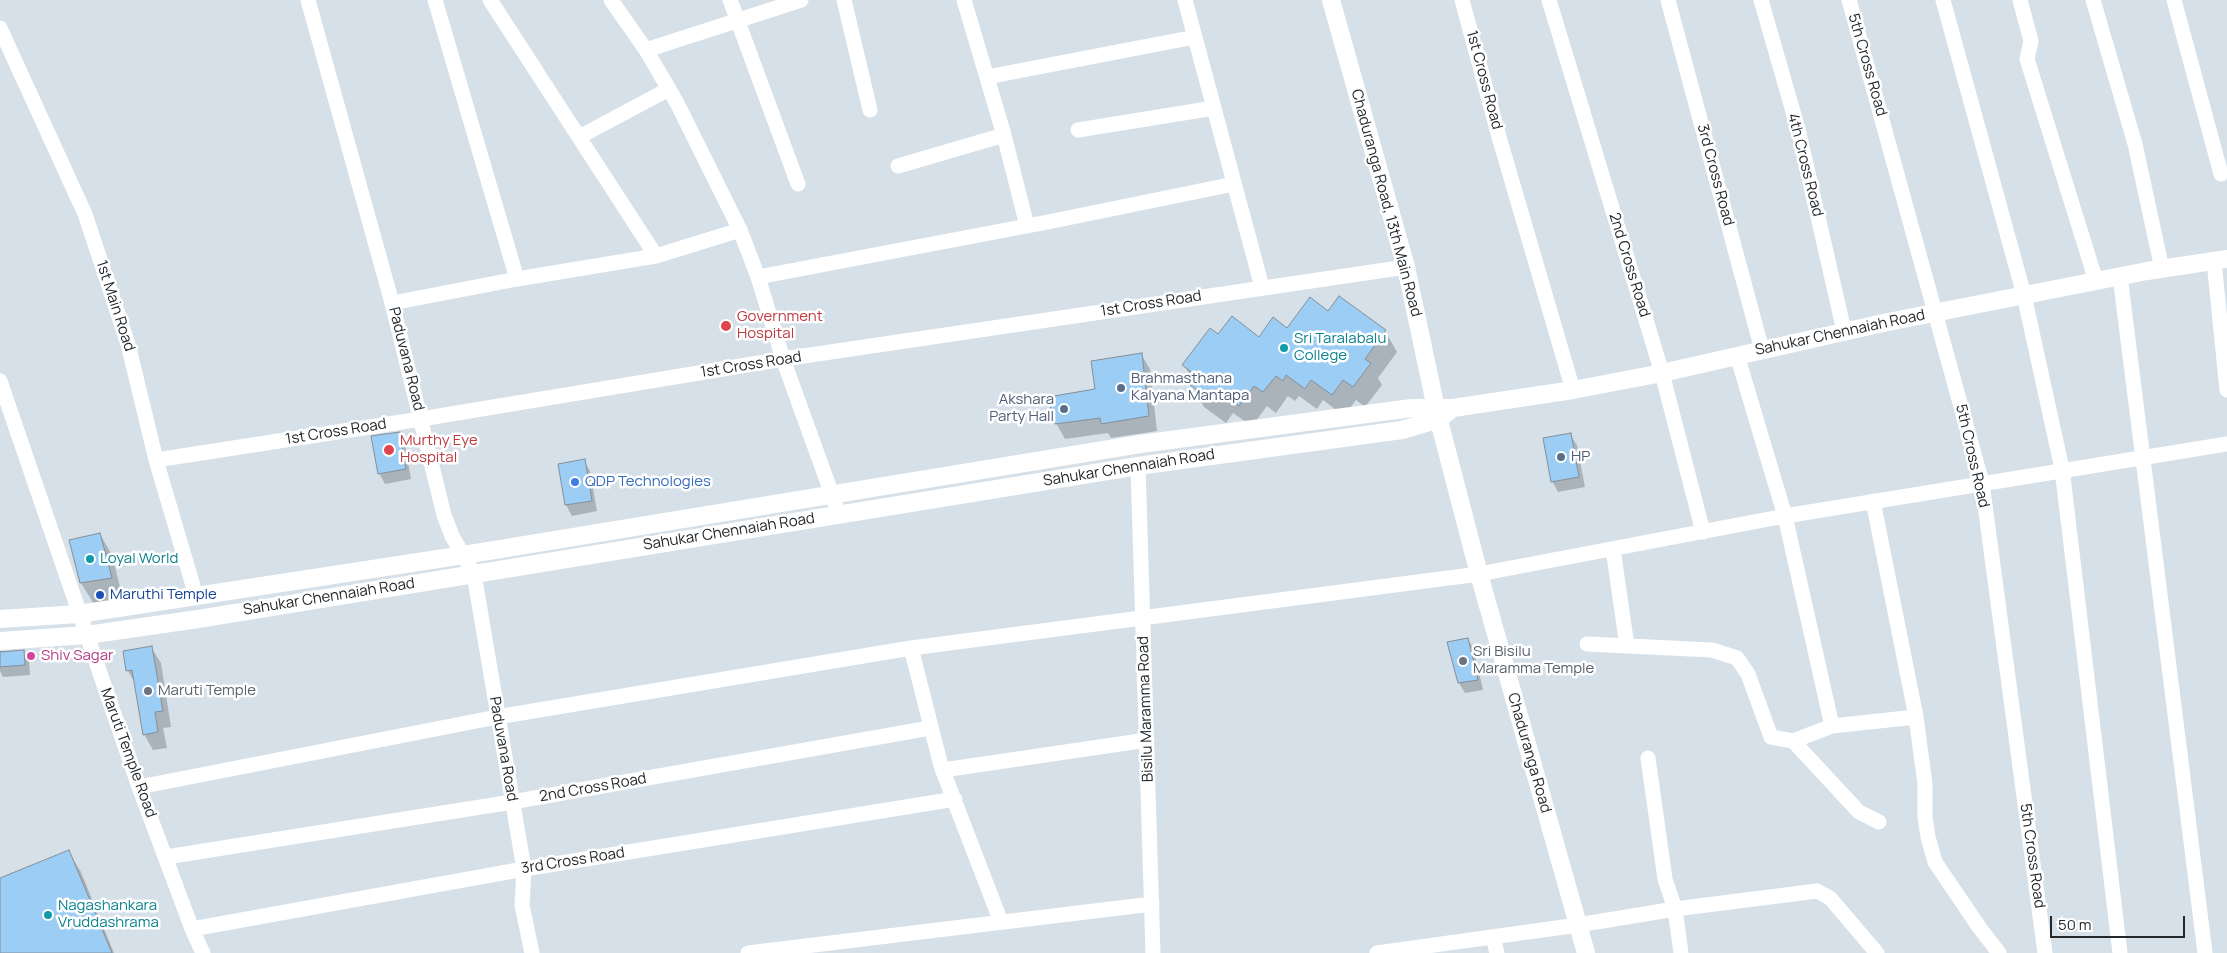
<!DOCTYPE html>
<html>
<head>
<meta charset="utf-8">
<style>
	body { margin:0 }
	#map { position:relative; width:2227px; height:953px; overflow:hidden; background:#d6e0e9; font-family:Manrope,sans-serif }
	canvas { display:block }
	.scale { position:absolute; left:2050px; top:916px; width:135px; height:22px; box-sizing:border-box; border:2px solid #23272a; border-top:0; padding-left:6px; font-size:15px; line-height:18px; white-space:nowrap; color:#23272a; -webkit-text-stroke:4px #fff; paint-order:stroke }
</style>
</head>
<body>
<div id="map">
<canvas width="2227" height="953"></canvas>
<div class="scale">50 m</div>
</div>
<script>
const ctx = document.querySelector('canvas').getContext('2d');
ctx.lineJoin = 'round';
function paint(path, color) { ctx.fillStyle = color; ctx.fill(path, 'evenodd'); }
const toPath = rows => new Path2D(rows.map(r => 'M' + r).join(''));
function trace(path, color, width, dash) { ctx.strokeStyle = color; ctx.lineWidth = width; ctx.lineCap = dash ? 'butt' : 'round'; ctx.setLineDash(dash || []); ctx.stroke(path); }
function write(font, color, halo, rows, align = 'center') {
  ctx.font = font + ' Manrope,sans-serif'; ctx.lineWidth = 5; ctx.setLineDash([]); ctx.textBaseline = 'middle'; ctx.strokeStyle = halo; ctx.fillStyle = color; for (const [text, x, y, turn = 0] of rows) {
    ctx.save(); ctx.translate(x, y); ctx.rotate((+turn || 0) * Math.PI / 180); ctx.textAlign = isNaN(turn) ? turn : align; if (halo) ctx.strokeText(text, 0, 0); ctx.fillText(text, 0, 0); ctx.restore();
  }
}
const shadow = toPath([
	[1328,313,1385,331,1397,352,1378,378,1382,385,1365,407,1356,400,1344,416,1323,400,1317,409,1299,396,1295,401,1288,396,1276,413,1267,406,1252,426,1233,413,1226,423,1204,407,1192,385,1194,383,1184,365,1219,336,1259,338,1288,330],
	[1141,354,1150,369,1157,431,1111,438,1108,433,1065,439,1056,423],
	[399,433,405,444,411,479,385,484,379,473],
	[1570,435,1577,445,1585,487,1558,492,1552,481],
	[584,461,590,471,597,511,572,516,566,505,559,465],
	[100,534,112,555,123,599,94,604,81,583,71,541],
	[1468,639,1474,650,1483,690,1465,693,1459,683],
	[151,647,161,663,171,727,163,728,167,748,153,750,144,734,136,685,128,671],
	[0,651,23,651,29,662,30,675,3,677,0,671],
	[68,851,81,872,114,953,0,953,0,879]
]);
const building = toPath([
	[1339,296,1386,330,1365,359,1371,363,1353,387,1343,380,1332,395,1311,380,1305,389,1286,375,1283,381,1276,376,1263,392,1254,386,1239,406,1221,392,1214,402,1190,385,1197,376,1182,365,1210,328,1218,334,1232,316,1259,337,1273,317,1287,328,1310,297,1328,311,1339,296],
	[1142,353,1149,416,1101,424,1100,418,1055,424,1048,397,1095,389,1091,361,1142,353],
	[400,432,406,469,378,474,371,436,400,432],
	[1571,433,1579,477,1551,482,1543,438,1571,433],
	[585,459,592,501,565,505,558,464,585,459],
	[100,533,112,578,80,583,69,540,100,533],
	[1468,638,1478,680,1458,683,1447,642,1468,638],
	[152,646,163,711,155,712,158,732,143,735,132,670,126,671,123,651,152,646],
	[24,650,25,665,0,667,0,652,24,650],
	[69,850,112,953,0,953,0,878,69,850]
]);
const minor = toPath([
	[308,0,392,303,444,515,452,536,474,574,524,869,522,905,532,953],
	[435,0,517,279],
	[490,0,656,256],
	[611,0,646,50,677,103,740,230,758,277,783,359,839,514],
	[730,0,798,184],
	[844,0,870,110],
	[964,0,1004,135,1027,226],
	[1185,0,1262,287],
	[1462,0,1499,137,1573,390],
	[1549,0,1662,373,1703,532],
	[1668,0,1762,350],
	[1761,0,1798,129,1844,331],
	[1849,0,1982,483,2045,953],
	[1943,0,2024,295,2062,469,2120,953],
	[2020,0,2031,41,2027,59,2096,281],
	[2093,0,2135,144,2162,269],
	[2174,0,2221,174],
	[0,28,85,214,128,344,156,460,196,596],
	[646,50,801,0],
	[987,77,1195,37],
	[1078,130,1214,108],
	[579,137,669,89],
	[898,166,1004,135],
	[2214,261,2227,390],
	[2120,276,2205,953],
	[758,277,1048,222,1234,184],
	[392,303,517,279,656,256,740,230],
	[1737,355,1785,516,1832,726],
	[0,381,139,787,192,929,203,953],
	[156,460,421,419,783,359,1406,267],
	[1138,466,1153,953],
	[1873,501,1916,717,1925,784,1925,817,1928,837,1935,862,1979,927,1999,953],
	[1613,549,1627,646],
	[1587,644,1712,650,1737,658,1748,674,1771,737,1793,741,1832,726,1916,717],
	[911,648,941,766,1001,922],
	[1793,741,1859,812,1879,822],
	[1648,758,1665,879,1675,909,1817,891,1830,898,1877,953],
	[943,770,1147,740],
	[139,787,497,717,911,648,1479,574,1785,516,2227,444],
	[166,857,512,802,930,728],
	[192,929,524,869,955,799],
	[1493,937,1497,953],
	[748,953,1152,904],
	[1377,953,1578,925,1675,909,1681,953]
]);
const tertiary = toPath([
	[1331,0,1406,267,1437,413,1479,574,1586,953],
	[0,619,79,614,464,555,1140,444,1412,408,1453,408,1573,390,1662,373,1883,323,2096,281,2147,271,2227,259],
	[0,641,87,635,198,619,1138,466,1402,430,1439,419,1453,408]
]);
const markers = [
	[726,326,6,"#e0444e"],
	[1284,348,5,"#0f9aa8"],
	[1121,388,5,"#5c6f8a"],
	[1064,409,5,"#5c6f8a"],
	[389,450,6,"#e0444e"],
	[1561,457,5,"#5c6f8a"],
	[575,482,5,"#3f7fe0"],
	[90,559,5,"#0f9aa8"],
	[100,595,5,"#1a4fb4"],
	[31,656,5,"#d1479c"],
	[1463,661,5,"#6b7280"],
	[148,691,5,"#6b7280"],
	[48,915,5,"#0f9aa8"]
];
const streetNames = [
	["5th Cross Road",1867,65,74],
	["1st Cross Road",1484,80,75],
	["4th Cross Road",1805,165,76],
	["3rd Cross Road",1715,175,75],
	["Chaduranga Road, 13th Main Road",1386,203,75],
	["2nd Cross Road",1629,265,73],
	["1st Cross Road",1151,304,-9],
	["1st Main Road",115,306,72],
	["Sahukar Chennaiah Road",1840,333,-12],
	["Paduvana Road",406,359,76],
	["1st Cross Road",751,365,-9],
	["1st Cross Road",336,432,-9],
	["5th Cross Road",1972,456,77],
	["Sahukar Chennaiah Road",1129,468,-9],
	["Sahukar Chennaiah Road",729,532,-9],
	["Sahukar Chennaiah Road",329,597,-9],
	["Bisilu Maramma Road",1146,709,-92],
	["Paduvana Road",503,749,80],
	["Maruti Temple Road",128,753,70],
	["Chaduranga Road",1529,753,74],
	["2nd Cross Road",593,788,-10],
	["5th Cross Road",2032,856,82],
	["3rd Cross Road",573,861,-9]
];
const healthNames = [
	["Government",737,317],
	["Hospital",737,334],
	["Murthy Eye",400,441],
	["Hospital",400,458]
];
const cultureNames = [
	["Sri Taralabalu",1294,339],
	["College",1294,356],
	["Loyal World",100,559],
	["Nagashankara",58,906],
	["Vruddashrama",58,923]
];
const serviceNames = [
	["Brahmasthana",1131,379],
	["Kalyana Mantapa",1131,396],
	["Akshara",1054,400,"right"],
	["Party Hall",1054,417,"right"],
	["HP",1571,457]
];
const shopNames = [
	["QDP Technologies",585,482]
];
const transitNames = [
	["Maruthi Temple",110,595]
];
const worshipNames = [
	["Sri Bisilu",1473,652],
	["Maramma Temple",1473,669],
	["Maruti Temple",158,691]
];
const hotelNames = [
	["Shiv Sagar",41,656]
];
paint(shadow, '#0003');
paint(building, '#9ccdf4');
trace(building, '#858e96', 1);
trace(minor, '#fff', 15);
trace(tertiary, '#fff', 18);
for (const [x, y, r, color] of markers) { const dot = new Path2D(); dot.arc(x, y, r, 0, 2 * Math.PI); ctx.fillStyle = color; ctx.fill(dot); trace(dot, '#fff', 2); }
write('15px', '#23272a', '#fff', streetNames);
write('15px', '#be3a42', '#fff', healthNames, 'left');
write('15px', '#0d838f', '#fff', cultureNames, 'left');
write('15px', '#4e5e75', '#fff', serviceNames, 'left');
write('15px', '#366cbe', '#fff', shopNames, 'left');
write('15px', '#164399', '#fff', transitNames, 'left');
write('15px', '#5b616d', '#fff', worshipNames, 'left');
write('15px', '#b23c85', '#fff', hotelNames, 'left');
</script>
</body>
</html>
